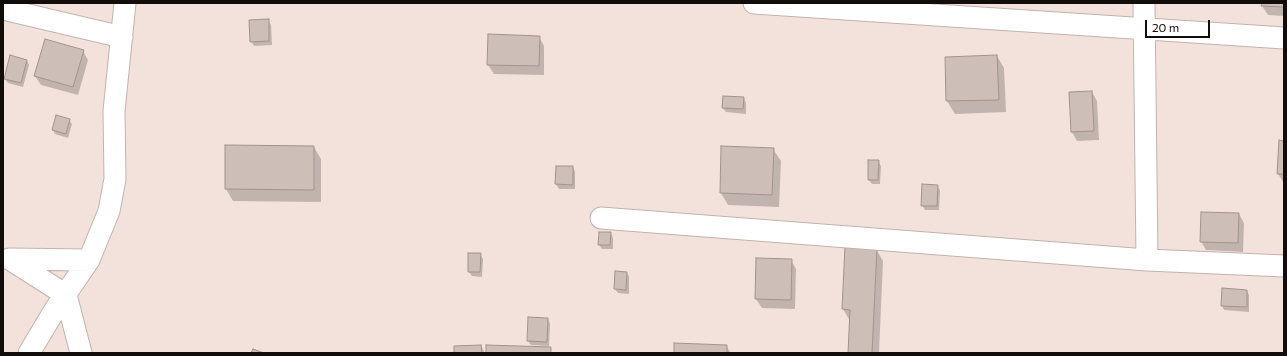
<!DOCTYPE html>
<html>
<head>
<meta charset="utf-8">
<style>
	body { margin:0 }
	#map { position:relative; width:1287px; height:356px; overflow:hidden; background:#f2e2db; font-family:Commissioner,sans-serif }
	canvas { display:block }
	.frame { position:absolute; inset:0; border:4px solid #120d0b; pointer-events:none }
	.scale { position:absolute; left:1145px; top:20px; width:65px; height:18px; box-sizing:border-box; border:2px solid #120d0b; border-top:0; padding-left:5px; font-size:12px; line-height:14px; white-space:nowrap; color:#120d0b; -webkit-text-stroke:3px #fff; paint-order:stroke }
</style>
</head>
<body>
<div id="map">
<canvas width="1287" height="356"></canvas>
<div class="frame"></div>
<div class="scale">20 m</div>
</div>
<script>
const ctx = document.querySelector('canvas').getContext('2d');
ctx.lineJoin = 'round';
function paint(path, color) { ctx.fillStyle = color; ctx.fill(path, 'evenodd'); }
const toPath = rows => new Path2D(rows.map(r => 'M' + r).join(''));
function trace(path, color, width, dash) { ctx.strokeStyle = color; ctx.lineWidth = width; ctx.lineCap = dash ? 'butt' : 'round'; ctx.setLineDash(dash || []); ctx.stroke(path); }
const shadow = toPath([
	[1263,3,1284,3,1284,16,1268,15,1262,6],
	[268,20,271,25,272,45,254,46,251,41],
	[539,37,544,46,544,75,494,74,488,65],
	[83,51,88,60,78,95,41,85,35,76],
	[997,56,1004,68,1006,112,955,114,947,101,946,58],
	[27,60,29,65,23,87,8,83,5,79],
	[1092,92,1097,101,1099,140,1077,141,1072,132],
	[744,98,746,103,746,114,726,112,723,108],
	[69,120,72,124,68,138,55,134,53,130],
	[1284,142,1284,183,1278,174],
	[314,147,321,159,321,202,233,201,226,189],
	[773,149,781,161,779,207,728,205,721,193],
	[878,161,881,166,880,184,872,184,869,180],
	[557,167,573,167,575,172,575,189,559,189,556,184],
	[937,186,940,190,939,210,925,210,922,205],
	[1239,214,1244,223,1243,252,1206,250,1201,241],
	[611,233,613,238,613,249,602,249,599,245],
	[846,247,876,249,883,261,879,353,849,353,850,321,843,309],
	[480,254,483,259,482,277,472,276,469,272],
	[757,259,791,260,796,269,795,309,762,308,756,299],
	[627,273,629,277,629,294,618,293,615,289],
	[1247,291,1249,295,1249,312,1224,310,1222,306],
	[548,319,550,324,549,346,531,345,528,341],
	[481,346,485,353,455,353],
	[726,346,731,353,675,353]
]);
const building = toPath([
	[1262,3,1284,3,1284,7,1261,6,1262,3],
	[269,19,269,41,250,42,249,20,269,19],
	[488,34,540,36,539,66,487,65,488,34],
	[45,39,84,50,73,87,34,76,45,39],
	[10,55,27,60,21,83,4,79,10,55],
	[997,55,999,100,946,101,945,57,997,55],
	[1092,91,1094,131,1071,132,1069,92,1092,91],
	[723,96,744,97,743,109,722,108,723,96],
	[56,115,70,119,66,134,52,130,56,115],
	[1279,140,1284,141,1284,174,1277,174,1279,140],
	[225,145,314,146,314,190,225,189,225,145],
	[721,146,774,148,772,195,720,193,721,146],
	[868,160,879,160,878,180,868,180,868,160],
	[556,166,573,166,573,185,555,184,556,166],
	[922,184,938,185,937,206,921,206,922,184],
	[1201,212,1239,213,1238,243,1200,242,1201,212],
	[599,232,611,232,610,245,598,245,599,232],
	[845,246,877,248,872,353,848,353,850,310,842,309,845,246],
	[468,253,481,253,480,272,468,272,468,253],
	[756,258,792,259,791,300,755,299,756,258],
	[615,271,627,272,626,290,614,289,615,271],
	[1222,288,1247,290,1247,307,1221,306,1222,288],
	[528,317,548,318,547,342,527,341,528,317],
	[674,343,727,345,727,353,674,353,674,343],
	[481,345,482,353,454,353,454,346,481,345],
	[486,345,551,347,551,353,486,353,486,345],
	[253,349,264,353,251,353,253,349]
]);
const minor = toPath([
	[754,3,1284,38],
	[1144,3,1147,260],
	[3,9,122,37],
	[601,218,1147,260,1284,266],
	[9,259,89,260],
	[11,260,66,295,81,353],
	[29,353,56,308,89,260,109,211,115,179,114,111,125,3]
]);
paint(shadow, '#0003');
paint(building, '#cebeb8');
trace(building, '#a1938c', 1);
trace(minor, '#c2b3ad', 23);
trace(minor, '#fff', 21);
</script>
</body>
</html>
